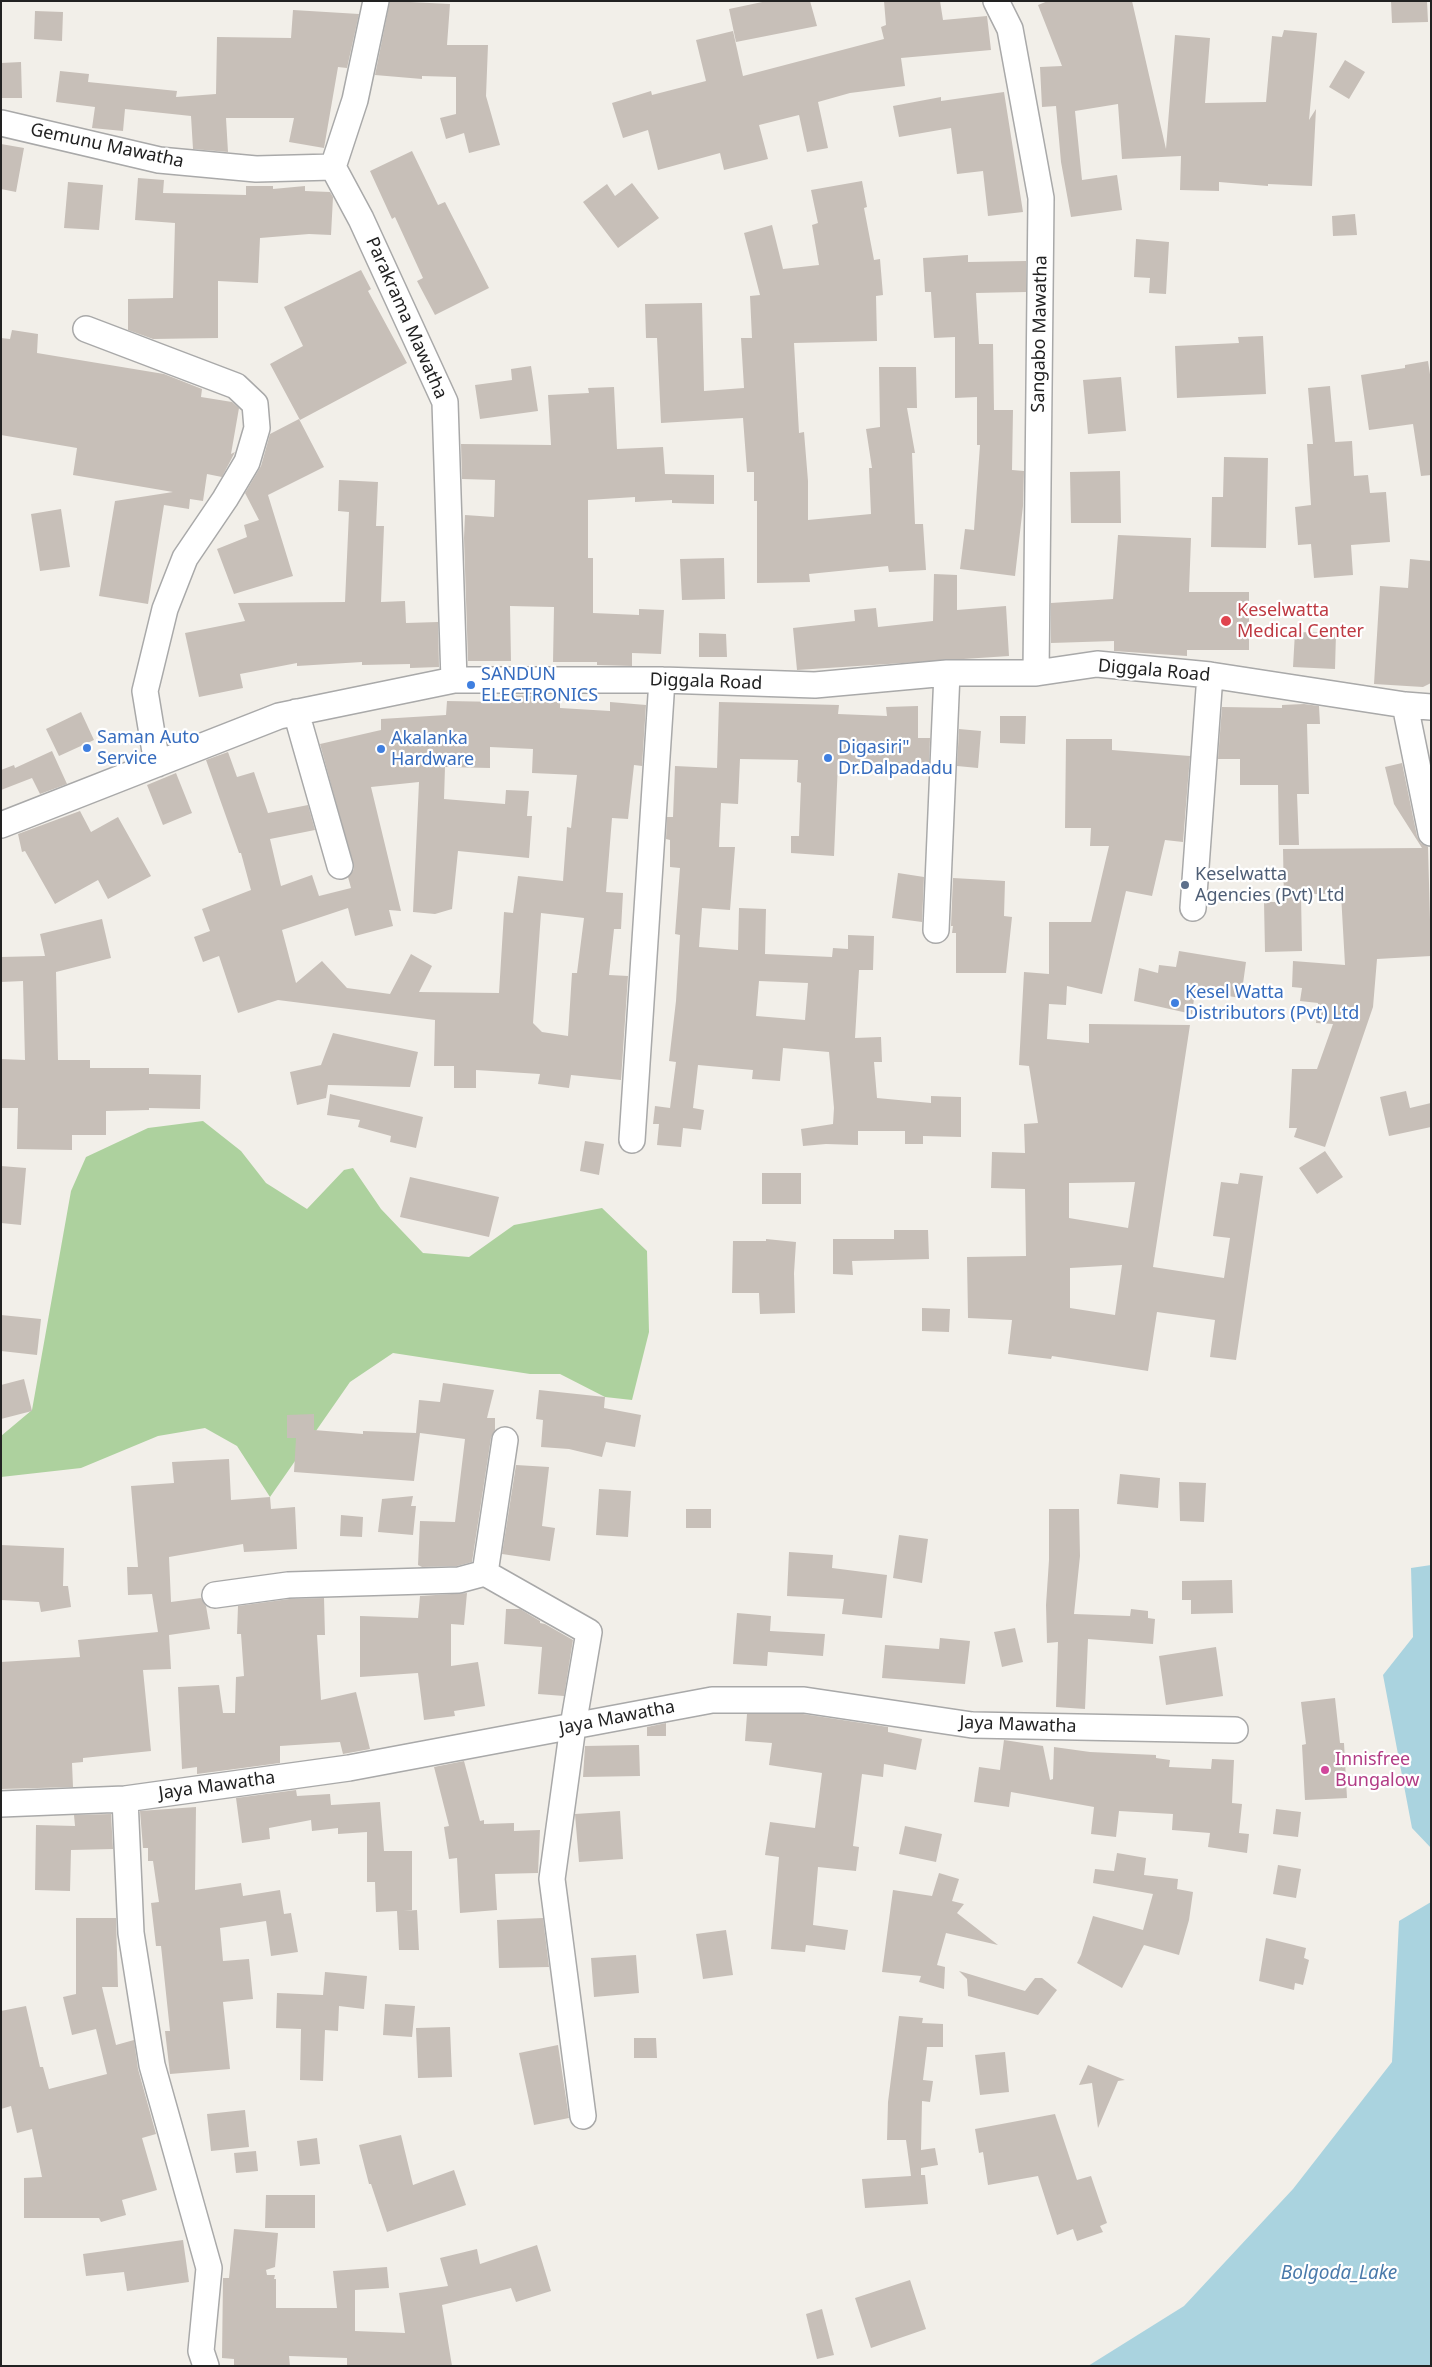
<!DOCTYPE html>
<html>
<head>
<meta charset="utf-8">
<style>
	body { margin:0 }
	#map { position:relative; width:1432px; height:2367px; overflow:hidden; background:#f2efe9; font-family:"Noto Sans",sans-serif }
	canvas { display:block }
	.frame { position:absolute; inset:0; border:2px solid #222; pointer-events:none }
</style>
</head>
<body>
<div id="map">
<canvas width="1432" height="2367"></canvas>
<div class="frame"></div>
</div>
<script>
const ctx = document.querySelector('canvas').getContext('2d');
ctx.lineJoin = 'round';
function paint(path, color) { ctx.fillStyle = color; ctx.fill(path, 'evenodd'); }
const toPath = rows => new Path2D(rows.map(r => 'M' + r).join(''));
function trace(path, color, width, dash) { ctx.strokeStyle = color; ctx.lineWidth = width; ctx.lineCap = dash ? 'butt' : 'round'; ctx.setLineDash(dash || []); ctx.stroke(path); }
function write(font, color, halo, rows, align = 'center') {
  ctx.font = font + ' "Noto Sans",sans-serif'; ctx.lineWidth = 4.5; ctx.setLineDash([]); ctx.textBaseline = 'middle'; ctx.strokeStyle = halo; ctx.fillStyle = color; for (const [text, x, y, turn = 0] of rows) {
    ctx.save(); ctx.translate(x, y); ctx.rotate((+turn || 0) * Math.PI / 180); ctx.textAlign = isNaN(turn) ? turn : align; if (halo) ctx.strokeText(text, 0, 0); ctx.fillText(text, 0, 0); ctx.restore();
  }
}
const forest = toPath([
	[203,1121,241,1151,266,1183,307,1209,344,1170,353,1168,381,1209,423,1253,469,1257,514,1225,602,1208,647,1251,649,1332,632,1400,605,1397,560,1374,530,1374,393,1353,350,1382,270,1497,237,1446,205,1428,158,1436,81,1468,1,1477,1,1436,32,1410,71,1191,86,1157,148,1128]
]);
const water = toPath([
	[1431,1565,1431,1848,1412,1828,1383,1675,1413,1637,1411,1568],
	[1431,1902,1431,2366,1088,2366,1184,2306,1293,2189,1392,2062,1399,1921]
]);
const building = toPath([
	[390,1,450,4,447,45,488,45,486,96,500,145,469,153,464,133,446,139,440,118,456,114,456,77,422,76,422,79,375,75],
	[767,1,810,1,817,26,736,42,729,9],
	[884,1,940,1,943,20,987,16,991,50,901,58,905,86,850,93,818,102,828,148,807,152,799,115,759,125,768,159,724,170,720,153,658,170,648,130,623,138,612,103,651,91,652,95,706,81,696,40,733,31,743,76,884,39,881,27,886,25],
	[1048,1,1132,1,1166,149,1175,35,1210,38,1205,103,1266,102,1272,36,1282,37,1284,30,1317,33,1309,120,1316,109,1312,186,1268,184,1268,186,1219,182,1219,191,1180,190,1181,156,1122,159,1118,104,1075,111,1082,180,1117,175,1122,210,1071,217,1061,162,1056,106,1042,107,1040,67,1062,66,1038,5],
	[1391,1,1427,1,1428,22,1392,23],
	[293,10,359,14,347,68,338,67,324,148,289,142,294,118,226,118,228,152,193,149,191,116,125,109,123,131,92,128,95,107,56,102,60,71,89,74,88,82,177,91,176,97,216,94,217,37,291,38],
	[35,11,63,12,62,41,34,39],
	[1345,60,1365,72,1349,99,1329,87],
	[21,62,22,98,1,98,1,63],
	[1004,92,1023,212,988,216,983,171,957,174,951,128,899,137,893,106,941,97,941,101],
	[1,144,24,148,16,192,1,189],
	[412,151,438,205,445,202,489,288,435,315,417,281,423,278,395,217,392,219,370,171],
	[138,178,164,180,163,193,246,195,246,186,273,186,273,189,305,186,305,191,330,192,333,197,331,235,309,234,260,238,258,283,218,281,218,338,153,339,128,330,128,299,173,298,175,223,135,220],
	[862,181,867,207,864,208,874,260,880,259,883,295,876,296,877,341,794,343,799,433,804,432,808,481,808,520,871,514,869,468,872,468,866,429,880,427,879,367,916,367,917,408,907,408,915,453,912,453,915,524,923,524,926,570,889,572,888,566,809,574,810,582,757,583,757,501,754,501,754,472,747,472,743,418,661,423,657,338,646,338,645,304,702,303,704,391,744,388,741,338,752,338,750,296,760,295,744,233,772,225,783,269,819,265,812,225,818,223,811,190],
	[68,182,103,185,99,230,64,228],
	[632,183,659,218,618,248,583,202,607,184,615,196],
	[1355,214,1357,235,1333,236,1332,216],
	[1136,239,1169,242,1166,294,1149,293,1150,278,1134,277],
	[968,255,968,262,1026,261,1026,292,976,293,979,344,993,344,994,410,1013,410,1012,470,1024,471,1023,506,1015,576,960,569,965,529,974,530,980,445,977,445,977,397,955,398,955,337,934,338,931,292,925,292,923,258],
	[361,270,371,289,368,291,407,363,300,420,270,364,303,346,284,307],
	[12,330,38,334,37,353,164,374,202,389,201,397,232,402,239,408,231,454,235,452,222,477,207,474,203,501,190,499,189,509,164,505,148,604,99,596,115,501,173,492,73,475,77,448,1,435,1,338,10,339],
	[1263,336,1266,394,1177,398,1175,346,1239,343,1238,337],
	[1428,361,1431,381,1431,475,1421,476,1413,424,1369,430,1361,375,1405,368,1405,365],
	[531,366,538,411,480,419,475,385,512,380,511,369],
	[1121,377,1126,431,1088,434,1083,380],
	[1330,386,1335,442,1352,441,1354,476,1368,475,1370,493,1386,492,1390,542,1351,545,1353,575,1314,578,1311,544,1298,545,1295,507,1311,505,1307,444,1313,444,1308,388],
	[614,387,617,449,663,447,665,474,714,475,714,504,672,503,672,500,635,502,635,497,588,500,588,558,593,558,593,613,639,615,639,609,664,610,661,654,632,653,632,666,597,665,597,662,553,662,554,607,510,606,511,661,468,661,464,538,465,515,494,517,495,480,462,479,461,444,551,445,548,395,589,393,588,388],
	[299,419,324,467,268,495,293,576,234,594,217,549,247,537,244,525,259,520,245,493,261,466,270,434],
	[1224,457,1268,458,1266,548,1211,547,1212,497,1223,497],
	[1120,471,1121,523,1071,523,1070,472],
	[339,480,378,482,376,526,384,526,381,602,405,601,406,623,438,622,439,667,410,668,410,664,362,665,362,662,297,666,297,663,240,674,243,688,199,697,185,633,245,621,238,603,345,602,349,512,338,511],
	[61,509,70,567,40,571,31,514],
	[1118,535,1191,538,1189,592,1249,592,1249,650,1187,650,1187,656,1114,651,1114,641,1051,643,1051,603,1113,599],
	[724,558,725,599,682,600,680,559],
	[1410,559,1431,561,1431,683,1423,687,1374,684,1380,586,1408,588],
	[934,574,957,575,957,610,1006,606,1009,656,797,670,793,628,855,621,854,610,876,608,878,627,933,621],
	[1295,632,1336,633,1335,669,1293,667],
	[699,633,726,634,727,657,699,657],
	[502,695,532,696,531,701,560,702,560,708,610,711,610,702,646,705,642,766,634,765,628,819,612,818,606,892,623,893,621,929,614,929,609,975,628,976,621,1080,571,1075,569,1088,538,1084,540,1074,476,1070,476,1088,454,1088,454,1066,434,1066,435,1020,278,1000,238,1013,219,956,203,962,194,937,210,931,202,909,251,890,241,853,239,853,206,760,228,752,237,777,254,772,268,813,308,805,315,830,270,839,281,886,312,875,319,896,351,888,348,877,354,869,320,744,381,730,381,719,446,715,447,701,502,702],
	[490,747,533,749,532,773,577,775,571,828,567,827,563,881,518,876,513,913,504,912,499,993,419,992,432,966,411,954,390,994,347,988,322,961,296,983,282,930,348,908,355,936,393,926,389,910,401,911,371,787,419,782,413,912,435,914,452,909,458,851,529,858,532,816,527,816,529,791,506,790,505,804,444,799,445,767,490,768],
	[541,913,584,918,577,973,572,973,568,1036,542,1032,533,1023],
	[719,702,839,705,838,714,887,716,886,707,918,706,918,738,930,738,929,765,892,766,892,763,838,762,834,856,791,853,791,836,799,836,801,783,797,782,798,760,740,759,738,804,721,803,719,847,735,847,730,910,702,908,699,947,738,950,739,908,766,909,765,954,832,957,833,948,848,949,848,935,874,936,873,970,859,970,855,1038,881,1037,882,1062,874,1062,877,1098,931,1103,931,1096,961,1097,961,1137,923,1136,923,1144,905,1144,905,1131,858,1131,858,1145,826,1144,803,1146,801,1129,833,1124,834,1108,829,1052,783,1048,780,1081,752,1079,753,1070,698,1065,693,1108,704,1110,701,1130,683,1128,681,1147,657,1145,659,1124,653,1124,655,1106,670,1108,676,1062,669,1061,676,1001,680,935,675,934,680,868,670,867,670,840,666,839,667,817,673,817,675,766,717,768],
	[759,981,808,983,805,1020,756,1016],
	[1304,704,1319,706,1320,724,1307,724,1309,794,1297,794,1299,845,1279,845,1278,785,1240,785,1240,759,1218,759,1222,707,1282,708,1282,705],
	[81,712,94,740,59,756,46,729],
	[1000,716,1026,716,1025,744,1000,743],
	[959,729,981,731,978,768,957,766],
	[1066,739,1112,739,1112,750,1190,756,1183,842,1165,840,1152,896,1126,891,1102,994,1067,986,1066,1005,1049,1004,1047,1039,1089,1043,1089,1024,1190,1025,1153,1267,1224,1278,1230,1238,1213,1236,1221,1182,1238,1184,1240,1173,1263,1176,1236,1360,1210,1357,1215,1320,1157,1312,1148,1371,1052,1356,1051,1359,1008,1354,1012,1320,968,1318,967,1257,1026,1256,1025,1189,991,1188,992,1152,1025,1153,1024,1124,1038,1123,1029,1066,1019,1065,1024,972,1049,974,1049,922,1091,922,1109,846,1090,846,1091,828,1065,828],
	[1135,1182,1128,1228,1069,1218,1069,1183],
	[1122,1265,1115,1315,1070,1308,1070,1268],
	[52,751,67,784,40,794,32,778,1,790,1,770,14,765,15,768],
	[1402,763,1417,836,1421,843,1428,847,1431,956,1377,959,1373,1007,1325,1147,1294,1137,1297,1128,1289,1128,1292,1069,1317,1069,1333,1024,1316,1023,1318,1003,1300,1001,1302,988,1292,987,1293,961,1345,965,1341,894,1301,894,1302,951,1265,952,1264,902,1284,902,1283,849,1422,848,1394,804,1385,767],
	[176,773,192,813,163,825,147,785],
	[80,811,91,832,118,817,151,876,108,899,98,880,55,904,25,851,22,852,18,834],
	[898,873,924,877,922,922,892,918],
	[953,878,1005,881,1004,916,1012,917,1006,973,956,973,956,933,952,933,953,926,951,926],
	[102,919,111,958,56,972,58,1060,90,1060,90,1068,149,1068,149,1074,201,1075,200,1109,149,1108,149,1110,106,1111,106,1135,72,1135,72,1150,17,1149,18,1108,1,1108,1,1059,25,1060,23,981,1,982,1,957,45,956,40,934],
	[1179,951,1246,962,1241,998,1195,991,1192,1014,1134,1001,1139,968,1158,973,1159,965,1176,967],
	[333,1033,418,1052,410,1087,328,1085,326,1098,297,1105,290,1072,321,1065],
	[1406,1091,1410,1108,1431,1103,1431,1127,1389,1136,1380,1097],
	[330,1094,423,1117,416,1148,390,1142,391,1136,358,1127,360,1120,327,1115],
	[585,1141,604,1144,599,1175,580,1171],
	[1325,1151,1343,1177,1317,1194,1299,1168],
	[1,1166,26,1168,21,1225,1,1223],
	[762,1173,801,1173,801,1204,762,1204],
	[410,1177,499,1197,489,1237,400,1217],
	[894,1230,928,1230,929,1259,852,1261,853,1275,833,1274,833,1239,894,1239],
	[766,1239,796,1242,794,1273,795,1313,760,1314,759,1293,732,1293,733,1241,766,1241],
	[922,1308,950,1309,949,1332,922,1331],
	[1,1315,41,1319,37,1355,1,1351],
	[24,1379,32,1411,1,1419,1,1385],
	[443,1383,494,1390,487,1418,495,1418,495,1430,491,1438,472,1562,457,1566,422,1567,418,1565,420,1521,455,1522,465,1439,420,1433,414,1481,294,1472,296,1438,287,1438,287,1415,314,1414,314,1430,363,1434,363,1431,416,1433,419,1400,440,1402],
	[539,1390,605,1397,604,1408,641,1415,635,1447,606,1442,602,1457,569,1449,541,1447,543,1420,536,1419],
	[229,1459,231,1500,270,1497,271,1509,295,1507,297,1549,244,1552,243,1544,169,1557,171,1602,201,1598,206,1606,210,1629,169,1635,171,1669,143,1670,151,1751,83,1758,83,1762,72,1763,73,1787,1,1789,1,1662,80,1657,78,1640,158,1632,152,1594,128,1595,127,1567,138,1567,131,1486,174,1483,172,1462],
	[516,1465,549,1467,542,1526,555,1528,550,1561,502,1554],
	[1120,1474,1160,1478,1158,1508,1117,1504],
	[1179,1482,1206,1483,1204,1522,1180,1521],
	[599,1489,631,1491,628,1537,596,1535],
	[413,1496,411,1506,416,1506,413,1535,378,1532,382,1499],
	[686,1509,711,1509,711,1528,686,1528],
	[1049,1509,1079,1509,1080,1556,1074,1614,1130,1616,1131,1609,1148,1611,1148,1618,1155,1619,1153,1644,1088,1639,1085,1709,1056,1707,1058,1642,1047,1643,1046,1605,1049,1560],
	[341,1515,363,1517,362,1537,340,1536],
	[899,1535,928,1539,922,1583,893,1578],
	[1,1545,64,1548,63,1586,68,1586,71,1607,41,1612,39,1602,1,1600],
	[789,1552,833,1555,832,1568,887,1575,882,1618,842,1614,844,1599,787,1596],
	[1232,1580,1233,1613,1191,1614,1191,1600,1182,1600,1182,1581],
	[467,1593,464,1625,451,1624,451,1666,478,1662,485,1706,454,1711,455,1716,424,1720,418,1673,360,1677,360,1616,418,1618,420,1596],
	[324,1598,325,1635,317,1635,321,1700,356,1692,370,1749,343,1754,340,1742,280,1746,280,1763,197,1774,197,1767,182,1769,178,1687,219,1685,223,1713,235,1713,236,1677,244,1676,241,1634,237,1634,238,1606,289,1599],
	[506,1609,520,1609,540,1621,540,1623,545,1624,573,1640,564,1696,538,1694,542,1647,504,1644],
	[737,1613,771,1616,770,1631,825,1634,823,1656,768,1652,767,1666,733,1664],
	[1015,1628,1023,1662,1002,1667,994,1632],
	[940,1638,970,1641,965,1684,882,1678,885,1645,939,1649],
	[1216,1647,1223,1696,1166,1705,1159,1656],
	[1335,1698,1340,1743,1344,1743,1347,1798,1305,1800,1302,1745,1306,1744,1301,1702],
	[747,1714,803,1714,888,1727,888,1732,922,1739,916,1770,884,1764,883,1777,862,1774,853,1846,859,1847,856,1871,818,1867,813,1925,848,1930,845,1950,806,1945,805,1952,771,1949,779,1857,765,1855,770,1822,815,1828,822,1773,769,1765,772,1743,745,1741],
	[666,1723,666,1736,647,1736,647,1727],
	[1004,1740,1043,1746,1050,1780,1053,1779,1054,1747,1090,1752,1156,1755,1156,1758,1170,1760,1169,1767,1211,1769,1212,1759,1234,1760,1232,1803,1242,1804,1239,1833,1249,1834,1247,1853,1208,1847,1210,1833,1172,1830,1173,1814,1119,1811,1116,1837,1091,1834,1094,1807,1011,1792,1009,1807,974,1802,979,1767,1000,1770],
	[639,1745,640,1776,583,1777,585,1746],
	[464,1761,480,1821,484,1820,484,1824,514,1823,514,1831,540,1830,538,1873,495,1874,497,1910,460,1913,457,1858,449,1859,444,1827,449,1826,434,1767],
	[296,1790,297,1796,330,1794,331,1805,380,1802,384,1851,412,1851,412,1910,404,1911,417,1910,419,1950,399,1950,397,1911,376,1912,375,1882,367,1882,367,1832,338,1834,338,1828,312,1831,311,1820,269,1828,270,1839,242,1843,236,1798],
	[196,1807,195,1890,241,1883,243,1896,280,1890,284,1914,291,1913,298,1952,271,1956,266,1921,220,1928,223,1961,249,1959,253,1999,223,2002,230,2069,170,2074,165,2031,170,2031,161,1946,156,1946,151,1903,159,1902,153,1861,148,1861,148,1848,143,1848,140,1811],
	[1276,1809,1301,1812,1298,1837,1273,1834],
	[620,1811,623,1859,579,1862,575,1814],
	[111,1814,113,1849,71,1850,70,1891,35,1890,36,1825,75,1826,74,1815],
	[905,1826,942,1834,936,1862,899,1854],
	[1117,1853,1146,1858,1144,1875,1178,1879,1177,1889,1193,1892,1189,1920,1179,1955,1144,1945,1122,1988,1077,1963,1081,1955,1093,1916,1143,1930,1153,1894,1093,1883,1095,1869,1114,1871],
	[1278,1865,1301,1869,1296,1898,1273,1894],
	[939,1873,959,1879,952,1901,964,1904,957,1913,998,1945,946,1933,937,1965,945,1967,944,1989,919,1982,921,1976,882,1972,893,1890,932,1896],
	[76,1918,116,1918,118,1987,102,1987,116,2045,134,2040,138,2069,156,2134,142,2138,157,2190,122,2200,126,2215,101,2222,99,2218,24,2218,24,2178,42,2177,32,2129,17,2133,11,2106,1,2109,1,2011,26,2006,40,2067,43,2067,49,2089,107,2074,96,2029,72,2035,63,1997,76,1994],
	[543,1918,549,1967,499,1968,497,1920],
	[726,1930,733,1975,703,1979,696,1934],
	[1266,1938,1306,1948,1304,1958,1309,1960,1303,1985,1295,1983,1294,1990,1259,1981],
	[636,1955,639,1993,594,1997,591,1958],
	[959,1971,1025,1991,1035,1978,1042,1978,1057,1990,1038,2015,968,1996,967,1979],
	[325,1972,367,1976,364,2009,339,2006,338,2031,325,2030,323,2081,300,2080,301,2029,276,2028,277,1993,323,1995],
	[385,2004,415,2006,412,2037,383,2035],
	[899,2016,923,2018,922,2023,943,2024,943,2047,927,2047,923,2080,933,2081,930,2102,922,2101,921,2150,935,2148,938,2165,921,2168,921,2175,925,2175,928,2204,865,2208,862,2179,911,2176,906,2140,887,2140,888,2102],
	[450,2027,452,2077,418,2078,416,2028],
	[634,2038,656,2038,657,2058,634,2058],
	[558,2045,569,2118,534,2125,519,2053],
	[1005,2052,1009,2092,980,2095,975,2055],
	[1088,2065,1125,2080,1118,2081,1098,2128,1092,2083,1079,2085],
	[245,2110,249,2147,211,2151,207,2114],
	[1055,2114,1077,2180,1091,2176,1107,2223,1100,2226,1103,2232,1077,2241,1073,2229,1057,2235,1038,2176,988,2185,983,2152,979,2153,975,2129],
	[401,2135,413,2185,454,2170,466,2205,387,2232,371,2184,369,2184,359,2145],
	[317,2138,320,2164,300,2166,297,2141],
	[256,2151,258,2171,236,2173,234,2153],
	[266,2195,315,2195,315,2228,265,2228],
	[234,2229,278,2233,275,2267,266,2270,267,2275,275,2275,274,2279,276,2279,276,2308,337,2308,333,2271,387,2267,389,2288,355,2290,355,2331,405,2333,399,2293,448,2286,440,2258,477,2249,480,2264,537,2245,551,2291,516,2302,511,2288,442,2305,452,2366,347,2366,347,2358,289,2356,290,2366,234,2366,234,2359,222,2358,223,2278,229,2278],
	[183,2240,189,2282,127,2291,124,2272,86,2276,83,2254],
	[910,2280,926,2329,871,2348,855,2298],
	[822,2309,834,2355,817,2359,806,2314]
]);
const minor = toPath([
	[376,1,355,100,333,167,361,219,445,402,454,680],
	[996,1,1010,29,1041,198,1036,673],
	[1,123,159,160,256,169,333,167],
	[86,329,236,386,255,404,257,428,247,462,225,499,185,558,165,609,145,691,157,764],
	[1405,705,1431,833],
	[296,712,340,866],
	[1,825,279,716,454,680,662,680,815,685,947,673,1036,673,1097,664,1210,675,1405,705,1431,707],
	[1193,908,1210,675],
	[936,930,947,673],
	[632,1140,662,680],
	[485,1573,505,1440],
	[215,1595,288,1585,459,1580,485,1573,589,1632,573,1726,552,1879,583,2116],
	[125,1799,131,1933,152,2065,209,2268,201,2351,206,2366],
	[1,1804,125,1799,349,1768,712,1700,804,1700,972,1725,1235,1730]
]);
const markers = [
	[1226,621,6,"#e0444e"],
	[471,685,5,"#3f7fe0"],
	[87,748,5,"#3f7fe0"],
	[381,749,5,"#3f7fe0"],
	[828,758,5,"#3f7fe0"],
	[1185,885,5,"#5c6f8a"],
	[1175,1003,5,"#3f7fe0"],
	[1325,1770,5,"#d1479c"]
];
const streetNames = [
	["Gemunu Mawatha",107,146,12],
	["Parakrama Mawatha",406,318,66],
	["Sangabo Mawatha",1040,334,-89],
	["Diggala Road",1154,671,5],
	["Diggala Road",706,682,2],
	["Jaya Mawatha",617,1718,-11],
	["Jaya Mawatha",1018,1725,2],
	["Jaya Mawatha",217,1786,-8]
];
const healthNames = [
	["Keselwatta",1237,611],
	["Medical Center",1237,632]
];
const shopNames = [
	["SANDUN",481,675],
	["ELECTRONICS",481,696],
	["Saman Auto",97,738],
	["Service",97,759],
	["Akalanka",391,739],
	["Hardware",391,760],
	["Digasiri\"",838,748],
	["Dr.Dalpadadu",838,769],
	["Kesel Watta",1185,993],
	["Distributors (Pvt) Ltd",1185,1014]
];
const serviceNames = [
	["Keselwatta",1195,875],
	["Agencies (Pvt) Ltd",1195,896]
];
const hotelNames = [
	["Innisfree",1335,1760],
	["Bungalow",1335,1781]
];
const waterNames = [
	["Bolgoda_Lake",1339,2274]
];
paint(forest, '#add19e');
paint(water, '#aad3df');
paint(building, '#c7bfb8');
trace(minor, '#a9a9a9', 28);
trace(minor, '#fff', 25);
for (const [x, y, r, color] of markers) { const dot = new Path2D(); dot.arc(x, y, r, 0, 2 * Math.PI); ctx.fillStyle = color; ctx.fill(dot); trace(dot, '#fff', 2); }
write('18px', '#222', '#fff', streetNames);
write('18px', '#be3a42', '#fff', healthNames, 'left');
write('18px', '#366cbe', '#fff', shopNames, 'left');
write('18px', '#4e5e75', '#fff', serviceNames, 'left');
write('18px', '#b23c85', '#fff', hotelNames, 'left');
write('italic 19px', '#4a7aab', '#fff', waterNames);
</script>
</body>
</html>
